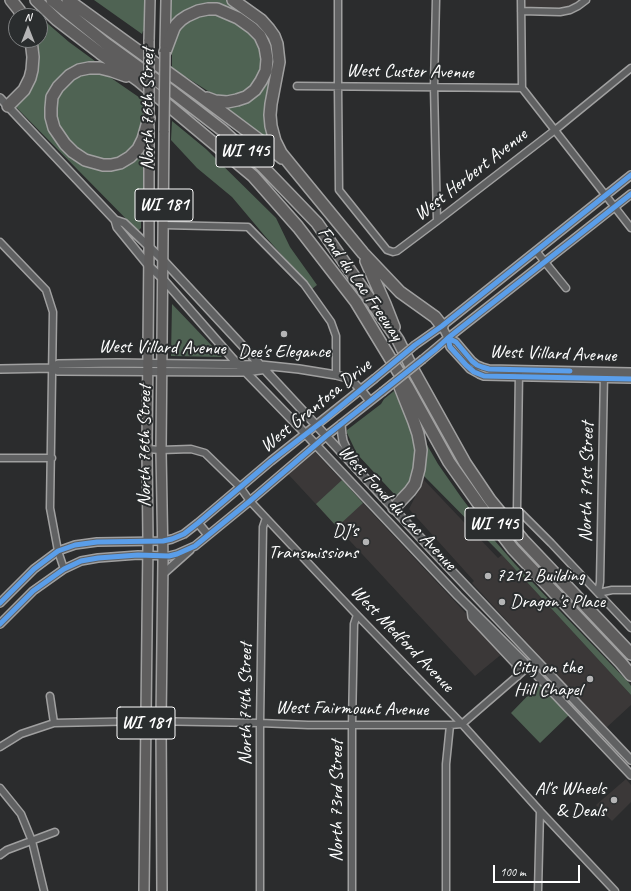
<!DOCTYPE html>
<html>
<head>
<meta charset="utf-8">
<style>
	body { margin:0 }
	#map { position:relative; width:631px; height:891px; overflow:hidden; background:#2b2c2d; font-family:Caveat,sans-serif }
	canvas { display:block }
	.north { position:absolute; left:8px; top:8px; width:40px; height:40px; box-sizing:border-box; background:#2a2d2e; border:1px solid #7f8182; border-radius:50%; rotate:0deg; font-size:11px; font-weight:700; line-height:16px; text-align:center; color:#fff }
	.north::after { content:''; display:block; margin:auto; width:14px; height:18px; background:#b5b5b6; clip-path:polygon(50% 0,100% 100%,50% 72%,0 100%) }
	.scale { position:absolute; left:493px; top:865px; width:87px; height:18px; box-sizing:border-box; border:2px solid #fff; border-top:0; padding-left:5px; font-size:12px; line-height:14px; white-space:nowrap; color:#fff; -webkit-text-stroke:3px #2a2d2e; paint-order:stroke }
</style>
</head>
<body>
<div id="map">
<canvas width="631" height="891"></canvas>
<div class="north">N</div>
<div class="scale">100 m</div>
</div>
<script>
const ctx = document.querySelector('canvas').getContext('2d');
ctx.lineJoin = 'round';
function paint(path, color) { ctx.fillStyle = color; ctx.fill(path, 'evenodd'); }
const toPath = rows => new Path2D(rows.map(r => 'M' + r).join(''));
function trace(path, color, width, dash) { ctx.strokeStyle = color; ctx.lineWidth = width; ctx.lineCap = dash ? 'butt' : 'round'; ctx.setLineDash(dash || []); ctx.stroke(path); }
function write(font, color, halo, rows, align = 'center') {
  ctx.font = font + ' Caveat,sans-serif'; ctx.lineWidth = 4; ctx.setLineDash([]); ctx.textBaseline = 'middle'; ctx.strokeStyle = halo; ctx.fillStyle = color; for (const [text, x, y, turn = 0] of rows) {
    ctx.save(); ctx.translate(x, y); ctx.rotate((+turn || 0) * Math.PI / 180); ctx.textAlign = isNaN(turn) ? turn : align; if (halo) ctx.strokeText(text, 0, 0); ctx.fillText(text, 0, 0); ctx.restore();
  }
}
const built = toPath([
	[521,0,586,0,570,10,521,11],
	[315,452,503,653,475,676,288,474],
	[423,479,498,558,502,555,631,695,631,705,606,728,472,583,474,581,409,509,416,495],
	[626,779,631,785,631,802,612,821,596,805]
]);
const green = toPath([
	[94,0,145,0,145,31,143,31,142,34],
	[169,0,230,0,263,26,275,51,273,147,214,105,256,91,266,42,218,6,170,24],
	[202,11,232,17,259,41,264,58,259,78,245,93,223,98,211,93,186,77,183,78,172,70,172,54,170,52,176,30],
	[40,17,69,42,99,64,53,87,54,132,98,166,143,148,144,221,141,221,141,228,138,231,15,106,25,93,34,40,40,40],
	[101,71,143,100,143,116,144,121,144,125,132,150,117,159,107,160,87,156,71,144,55,121,56,96,75,75],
	[172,121,206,149,276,218,290,247,317,285,312,289,264,235,232,197,197,168,171,140],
	[172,304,215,349,214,351,219,356,220,355,222,357,171,356],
	[394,391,410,425,416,443,415,474,403,494,396,496,357,454,347,433,347,430,381,404,384,399],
	[423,438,438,464,461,497,489,534,515,564,629,683,631,686,631,695,502,555,421,473],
	[342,480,363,503,337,527,316,504],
	[540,683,569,715,540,743,511,713]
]);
const minor = toPath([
	[338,0,338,86,339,190,387,250,393,252,397,251,437,221,555,130,631,68],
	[436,0,434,87,437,221],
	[521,0,522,88],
	[521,11,560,12,570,10,578,6,586,0],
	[297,86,522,88],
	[522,88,631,228],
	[164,225,248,227,304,284,331,322,336,336,336,375],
	[0,242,46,290,53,312,50,508,58,551,64,569],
	[536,251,566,288],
	[519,373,517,509,551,543,631,628],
	[604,375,600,582,598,593,612,590,631,590],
	[147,449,161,450,191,449,205,453,240,487,250,501,357,615,462,724,540,811,615,891],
	[0,458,52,458],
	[50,696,54,723],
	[0,747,21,734,54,723,146,721,260,723,308,725,450,725,462,724,536,660],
	[0,788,21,814,32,841,44,891],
	[0,855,7,850,55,832],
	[260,891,260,723,263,527,266,518],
	[352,891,352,725,354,624,357,615],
	[446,891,446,764,450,725],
	[538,891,540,811]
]);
const tertiary = toPath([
	[0,98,115,220,124,223,163,260,430,548,631,760],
	[115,220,117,227,148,265,163,279,233,359,301,429,316,445,458,596,529,667,631,775],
	[442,326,448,338,450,347,470,369,479,374,484,376,631,379],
	[448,338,456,342,472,361,477,365,482,367,489,369,631,372],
	[415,345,442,326,631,175],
	[423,359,448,338,631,194],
	[52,368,58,364,117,363,261,365,299,369,336,375,347,378,353,382,361,390,370,401],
	[0,369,52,368,58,371,233,372,246,372,267,369],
	[341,424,342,435,343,441,347,450,354,461],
	[198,523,208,535],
	[163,574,190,550],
	[0,603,34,569,58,551,75,545,97,542,163,541,172,539,184,534,198,523,271,461,374,379],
	[471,609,472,617,516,664,517,669,517,676],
	[0,624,33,591,64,569,81,561,98,558,138,555,169,556,177,554,195,546,250,501,326,436,382,392]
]);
const primary = toPath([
	[149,41,150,0],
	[165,46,166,0],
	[144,891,148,542,147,449,149,247,149,126],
	[162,891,161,722,163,561,161,450,164,131]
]);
const motorway = toPath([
	[11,0,19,10,22,16],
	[36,0,57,20,100,53,139,81,253,176,298,227,356,302,407,386,449,462,478,503,513,549,621,663,631,675],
	[52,0,105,43,174,93,222,130,263,167,317,223,398,340,412,368,465,463,490,500,523,540,631,654],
	[68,0,199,95,266,145,282,158],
	[233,0,261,20,269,29,274,36,277,44,279,62,271,104,270,115,271,126,275,141,281,153,294,169,363,253,400,292,435,317,442,326],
	[165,52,174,28,176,25,181,20,187,16,198,11,208,9,217,9,238,18,252,28,260,36,265,47,267,59,266,71,261,81,255,90,246,97,237,100,227,102,215,101,207,98],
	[126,76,112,71,100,68,89,68,79,70,70,75,58,87,52,97,51,108,51,117,54,128,65,144,73,152,85,160,103,165,111,165,120,163,130,157,138,149,143,139,149,118],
	[8,106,24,90,30,78,32,70,33,57,31,40],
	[366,261,385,304,394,327],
	[394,508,410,491,415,484,419,469,421,450,418,434,414,422,398,382]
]);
const tertiaryBridge = toPath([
	[374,379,415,345],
	[382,392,423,359]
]);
const primaryBridge = toPath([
	[149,118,149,41],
	[164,131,165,52]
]);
const cycleway = toPath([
	[448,338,450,347,466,365,474,372,484,376,631,379],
	[448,338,456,342,472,361,477,365,482,367,489,369,570,371],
	[0,603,34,569,58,551,75,545,97,542,163,541,172,539,184,534,198,523,271,461,323,421,415,345,442,326,631,175],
	[0,624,33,591,64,569,81,561,98,558,138,555,169,556,177,554,195,546,250,501,326,436,436,349,448,338,631,194]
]);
const markers = [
	[284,334,4,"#b5b5b6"],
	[366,542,4,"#b5b5b6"],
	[488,576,4,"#b5b5b6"],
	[502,602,4,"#b5b5b6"],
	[590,679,4,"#b5b5b6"],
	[614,800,4,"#b5b5b6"]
];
const shields = [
	[245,151,58],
	[164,205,58],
	[494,524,58],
	[146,723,58]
];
const shieldNames = [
	["WI 145",245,151],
	["WI 181",164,205],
	["WI 145",494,524],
	["WI 181",146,723]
];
const streetNames = [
	["West Custer Avenue",410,72,1],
	["North 76th Street",148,109,-90],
	["West Herbert Avenue",471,175,-38],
	["Fond du Lac Freeway",360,284,55],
	["West Villard Avenue",162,348,1],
	["West Villard Avenue",553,354,2],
	["West Grantosa Drive",316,406,-39],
	["North 76th Street",145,446,-90],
	["North 71st Street",587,482,-89],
	["West Fond du Lac Avenue",397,508,47],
	["West Medford Avenue",402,639,46],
	["North 74th Street",246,704,-90],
	["West Fairmount Avenue",352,709,1],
	["North 73rd Street",337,801,-90]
];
const poiNames = [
	["Dee's Elegance",284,352,"center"],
	["DJ's",358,531],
	["Transmissions",358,553],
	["7212 Building",496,576,"left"],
	["Dragon's Place",510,602,"left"],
	["City on the",582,668],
	["Hill Chapel",582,690],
	["Al's Wheels",606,789],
	["& Deals",606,811]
];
paint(built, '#3b3838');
paint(green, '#4f6353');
trace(minor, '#a0a0a0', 9);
trace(tertiary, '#a0a0a0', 10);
trace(primary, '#a0a0a0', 12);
trace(motorway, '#a0a0a0', 14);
trace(minor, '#606162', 6);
trace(tertiary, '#606162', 7);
trace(primary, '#5e5d5d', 9);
trace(motorway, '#5e5d5d', 11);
trace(tertiaryBridge, '#a0a0a0', 10, []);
trace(primaryBridge, '#a0a0a0', 12, []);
trace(tertiaryBridge, '#606162', 7);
trace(primaryBridge, '#5e5d5d', 9);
trace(cycleway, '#5a9eea', 5);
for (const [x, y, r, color] of markers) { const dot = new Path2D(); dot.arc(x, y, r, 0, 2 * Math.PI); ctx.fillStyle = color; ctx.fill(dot); trace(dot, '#2a2d2e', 1.5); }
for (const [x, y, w] of shields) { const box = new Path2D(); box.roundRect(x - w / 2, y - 16, w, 32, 3); ctx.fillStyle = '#2a2d2e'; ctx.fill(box); trace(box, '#fff', 1); }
write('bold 18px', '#fff', null, shieldNames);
write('19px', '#fff', '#2a2d2e', streetNames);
write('19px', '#fff', '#2a2d2e', poiNames, 'right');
</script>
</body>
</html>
